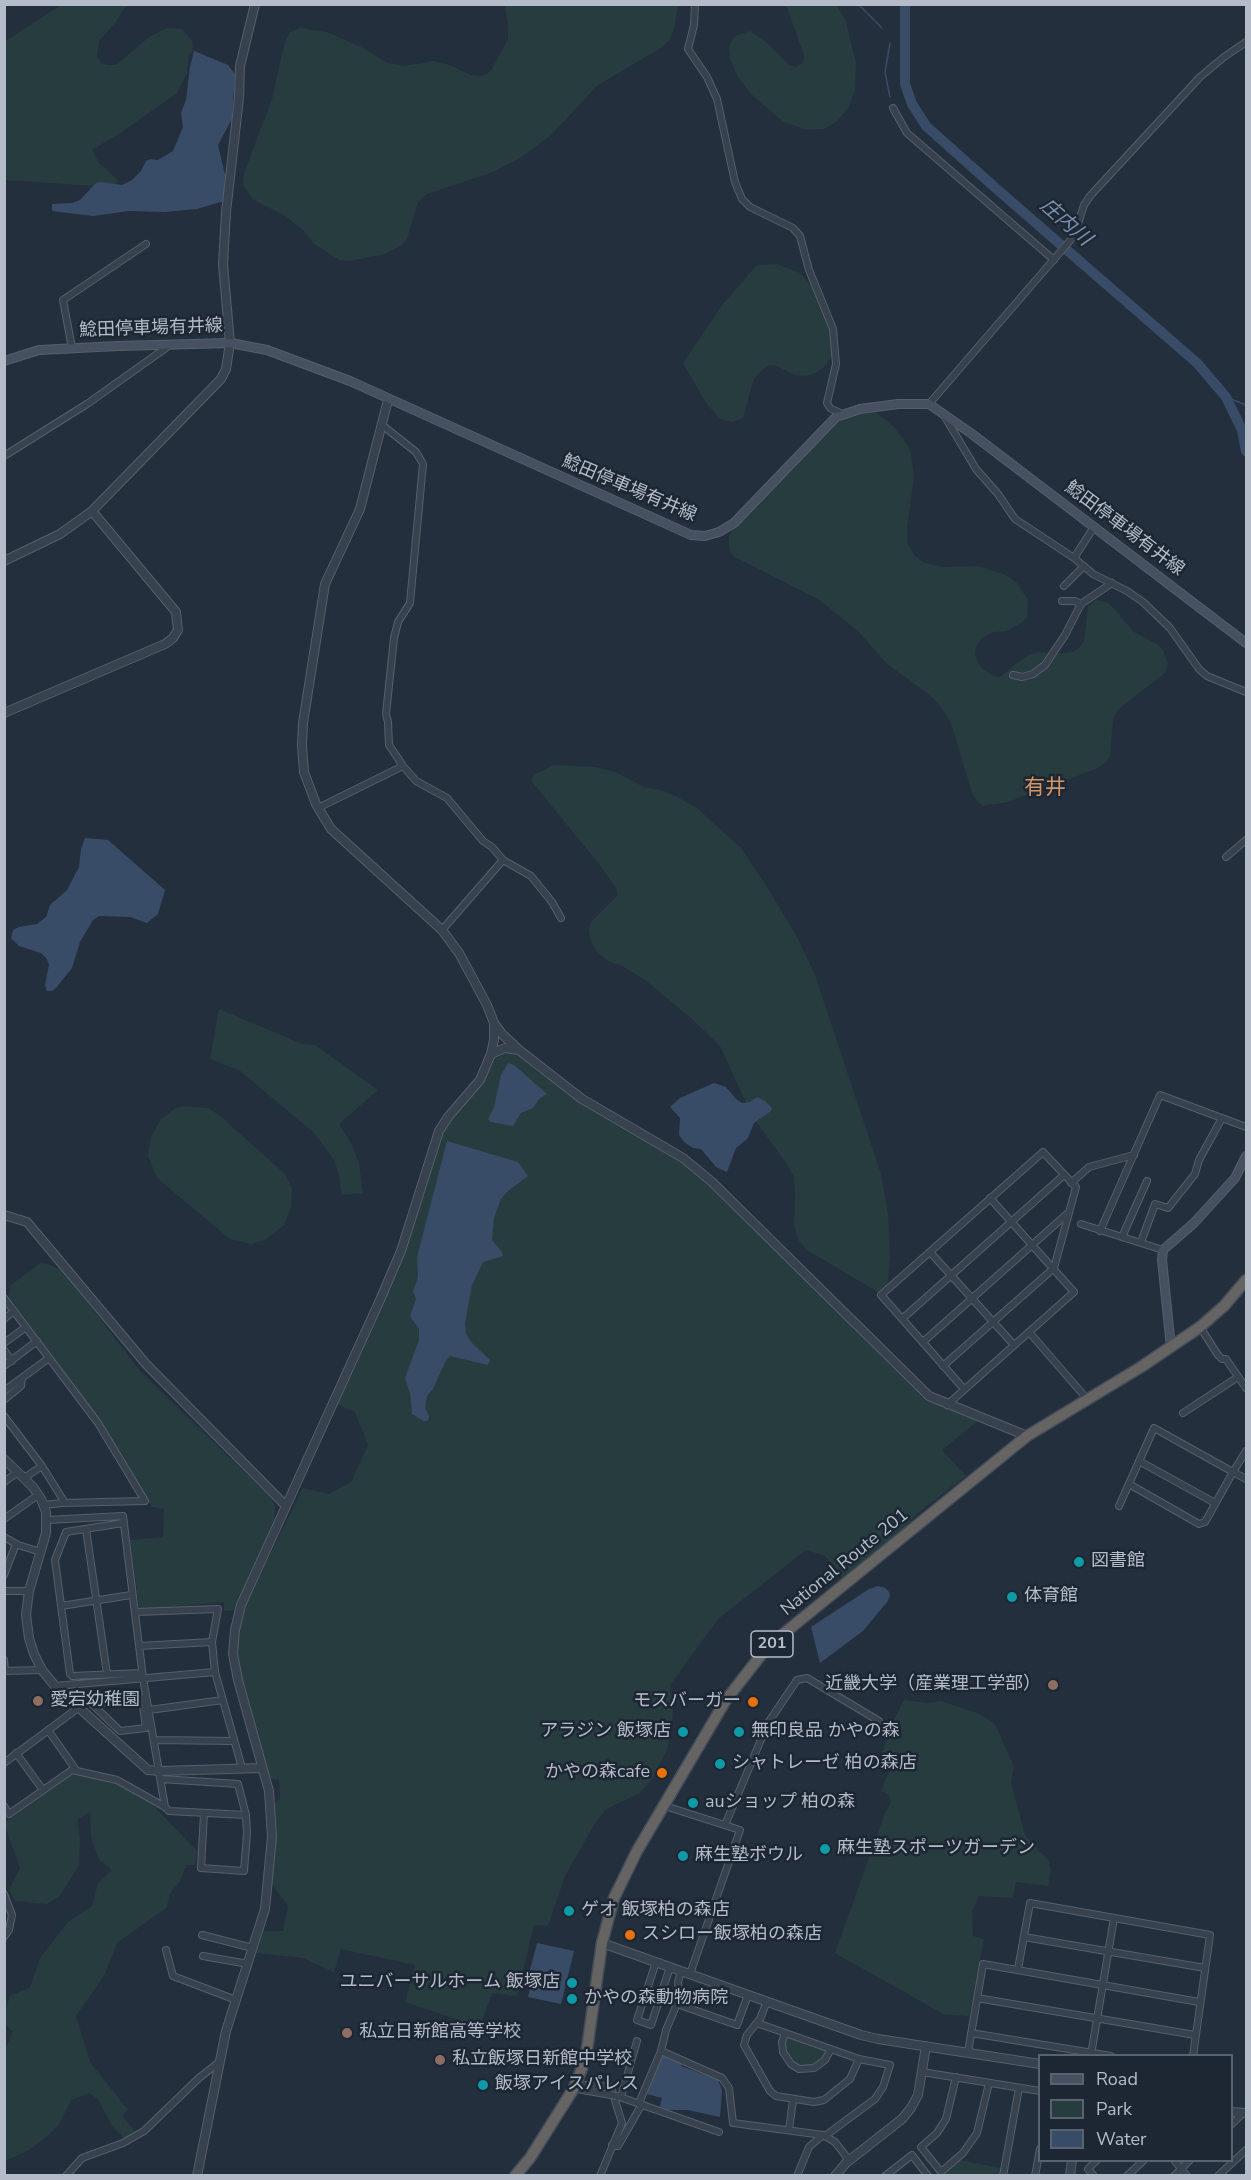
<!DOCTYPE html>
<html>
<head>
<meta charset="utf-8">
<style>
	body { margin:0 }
	#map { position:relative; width:1251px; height:2180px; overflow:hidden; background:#242f3e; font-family:"Nunito Sans",sans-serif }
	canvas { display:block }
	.frame { position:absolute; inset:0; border:6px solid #b4bcc9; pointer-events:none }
	.legend { position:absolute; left:1038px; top:2054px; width:195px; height:108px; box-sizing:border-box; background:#1d2633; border:2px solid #59626f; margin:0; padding:8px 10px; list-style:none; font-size:18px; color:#b4bcc9 }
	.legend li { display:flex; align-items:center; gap:12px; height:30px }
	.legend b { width:30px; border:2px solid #59626f }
</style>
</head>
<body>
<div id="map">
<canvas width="1251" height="2180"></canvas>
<div class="frame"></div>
<ul class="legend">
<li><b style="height:8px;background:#465061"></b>Road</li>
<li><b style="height:16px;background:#263c3f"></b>Park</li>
<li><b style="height:16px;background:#394c67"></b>Water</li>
</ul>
</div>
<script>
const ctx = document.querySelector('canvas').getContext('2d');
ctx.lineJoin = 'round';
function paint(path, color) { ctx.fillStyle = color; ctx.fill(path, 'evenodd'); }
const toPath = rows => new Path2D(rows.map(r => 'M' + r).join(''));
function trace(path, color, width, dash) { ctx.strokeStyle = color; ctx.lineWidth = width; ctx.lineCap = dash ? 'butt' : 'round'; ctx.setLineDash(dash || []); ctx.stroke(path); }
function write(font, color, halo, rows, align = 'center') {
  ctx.font = font + ' "Nunito Sans","Noto Sans JP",sans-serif'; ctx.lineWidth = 5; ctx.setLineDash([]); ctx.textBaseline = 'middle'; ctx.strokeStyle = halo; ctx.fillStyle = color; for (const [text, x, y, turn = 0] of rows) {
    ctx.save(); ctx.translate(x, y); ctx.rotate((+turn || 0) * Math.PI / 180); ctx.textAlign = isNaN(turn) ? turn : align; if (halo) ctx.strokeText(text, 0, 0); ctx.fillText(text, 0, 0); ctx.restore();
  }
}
const green = toPath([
	[127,4,115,23,99,41,97,57,102,63,107,65,116,65,149,37,167,28,182,29,192,41,193,50,189,55,187,73,177,93,119,134,92,150,99,163,118,180,115,185,110,187,5,180,4,42,61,5],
	[505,5,678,5,674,29,670,39,661,48,598,85,550,136,520,158,493,172,427,194,418,202,407,239,402,245,385,254,349,261,339,260,313,243,304,231,287,217,254,200,248,192,243,185,243,176,272,99,284,45,290,32,300,28,327,32,365,49,388,63,404,66,434,61,447,64,471,75,480,76,487,74,492,69,508,39,508,28],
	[786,5,837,5,846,22,856,63,855,91,848,108,836,122,824,129,807,130,782,121,750,93,738,77,730,59,729,48,731,42,735,36,750,31,766,42,789,65,796,67,803,63,804,55],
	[777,264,800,273,828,306,834,323,835,347,832,356,824,367,814,374,806,376,795,375,775,365,767,366,754,378,743,418,732,422,720,419,706,403,683,363,723,304,755,267,759,265],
	[873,410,894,427,908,446,911,454,914,477,907,528,907,542,915,556,923,562,941,567,978,566,1006,575,1017,583,1028,600,1027,618,1021,623,1006,631,993,632,981,639,976,647,975,655,978,663,982,668,993,676,1000,677,1025,657,1040,652,1056,654,1073,652,1079,648,1084,641,1088,607,1096,600,1109,603,1134,632,1157,644,1163,650,1168,664,1165,673,1121,707,1116,713,1113,720,1110,756,1106,762,1096,769,1008,802,983,806,976,800,972,793,951,723,941,707,930,695,887,664,858,631,818,599,735,557,731,553,729,547,729,536,745,506,763,486,801,449,847,414],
	[554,765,596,767,615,772,644,787,664,791,677,797,697,808,741,848,769,890,797,937,815,975,881,1174,888,1214,890,1256,887,1292,881,1294,807,1250,799,1241,794,1225,795,1193,794,1177,786,1163,752,1116,720,1046,693,1020,645,980,622,966,610,962,601,956,594,947,590,938,589,929,591,922,618,895,616,888,599,864,533,783,531,779,535,774],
	[219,1009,302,1044,315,1045,378,1090,339,1124,352,1145,359,1163,363,1193,342,1195,338,1171,333,1158,313,1132,239,1070,210,1059],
	[506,1051,517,1052,580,1100,680,1161,705,1182,929,1399,979,1420,942,1450,966,1476,919,1512,899,1533,843,1579,825,1556,806,1550,718,1619,670,1685,673,1710,671,1731,667,1750,652,1779,640,1793,606,1809,594,1825,565,1876,548,1926,534,1925,517,1996,492,1993,480,2027,405,2002,415,1965,341,1949,334,1972,303,1958,256,1953,263,1931,283,1931,288,1906,271,1883,275,1835,274,1804,280,1799,279,1779,267,1779,239,1669,236,1655,237,1632,246,1603,303,1488,329,1494,351,1482,368,1445,355,1412,336,1404,385,1299,404,1251,440,1135,449,1119,482,1083,493,1057],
	[185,1106,208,1108,219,1115,285,1174,292,1189,291,1207,284,1225,272,1235,265,1240,251,1244,230,1239,157,1178,148,1156,151,1137,161,1119,176,1108],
	[40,1263,48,1264,64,1272,141,1372,268,1495,273,1502,275,1508,274,1523,234,1610,224,1611,224,1602,142,1609,139,1605,130,1540,163,1537,164,1509,152,1507,101,1422,9,1297,11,1285],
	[904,1700,928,1703,941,1701,977,1713,991,1721,996,1726,1014,1767,1011,1783,1025,1835,1048,1860,1051,1869,1048,1886,1016,1882,1013,1898,979,1896,972,1911,973,1936,984,1939,969,2016,943,2014,835,1953,885,1813,891,1802,889,1795,881,1791,885,1780,894,1764,880,1759,892,1723],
	[73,1773,114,1782,153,1805,197,1851,195,1865,186,1865,180,1881,171,1892,166,1908,117,1943,105,1974,76,2016,90,2062,128,2110,122,2116,135,2131,124,2138,112,2126,98,2099,89,2093,71,2100,59,2125,44,2139,29,2150,5,2161,5,2049,13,2032,5,2024,5,2009,11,1995,30,1988,40,1958,68,1922,92,1906,98,1883,112,1870,99,1860,91,1837,90,1812,78,1819,80,1840,79,1865,60,1896,47,1904,15,1901,9,1890,20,1868,4,1823],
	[788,2037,825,2049,825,2055,811,2066,795,2064,784,2047,786,2038],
	[959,2160,1001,2168,1000,2175,940,2176]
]);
const water = toPath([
	[194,51,228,65,235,74,232,119,218,145,225,175,224,201,197,209,165,212,129,211,93,216,52,211,52,204,72,203,80,200,96,183,100,182,122,185,132,180,141,171,146,161,150,159,158,160,173,151,183,127,181,113,186,100,190,67],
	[85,838,108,840,165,890,158,914,147,923,130,917,99,916,93,920,80,942,72,968,56,988,52,991,47,991,45,985,49,965,47,959,41,953,19,946,11,938,13,930,19,927,37,924,46,917,50,905,67,890,79,867,81,849],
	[508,1063,514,1065,547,1094,539,1099,533,1108,521,1113,513,1126,491,1122,488,1119,494,1107,501,1075],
	[714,1083,726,1087,736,1099,742,1103,750,1102,757,1097,765,1101,772,1108,771,1111,754,1123,748,1138,736,1148,727,1172,716,1167,701,1149,693,1148,684,1142,679,1135,680,1118,670,1107,680,1098],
	[447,1141,518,1162,528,1176,508,1191,501,1199,494,1218,492,1240,502,1252,503,1256,483,1262,472,1285,465,1323,466,1334,472,1343,490,1360,488,1365,450,1356,445,1362,433,1389,427,1396,425,1408,429,1416,428,1421,424,1421,412,1414,410,1393,405,1378,419,1340,419,1329,410,1316,416,1299,413,1291,418,1277,417,1257],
	[878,1586,885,1588,889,1592,890,1596,887,1602,863,1631,820,1663,811,1627,869,1589],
	[537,1943,574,1951,561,2004,528,1997,534,1971,530,1970],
	[664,2056,682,2063,681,2066,718,2080,722,2090,720,2117,688,2110,667,2110,660,2107,662,2098,647,2094,661,2058]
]);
const stream = toPath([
	[858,4,882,28],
	[890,97,885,72,890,43],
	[1226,397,1246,405]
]);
const river = toPath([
	[905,4,905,84,912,104,926,126,999,191,1197,363,1226,397,1242,430,1246,451]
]);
const minor = toPath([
	[695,4,694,25,688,49,707,77,717,99,735,182,742,199,750,207,793,228,800,236,809,270,833,329,836,364,827,403,830,408,842,414],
	[893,108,907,133,1054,260],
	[72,348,63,300,146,244],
	[929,404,1074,236,1084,205,1090,196,1200,77,1224,57,1246,42],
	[945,417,976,469,998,494,1015,519,1074,558,1093,574,1127,591,1143,602,1170,628,1199,669,1207,676,1246,692],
	[382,425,416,452,423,464,410,603,398,622,394,638,386,714,388,722,389,745,403,766,416,781,447,798,483,841,492,847,503,860,531,876,552,902,561,918],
	[4,456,87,404,170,345],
	[1074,558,1094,527],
	[1064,586,1084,566],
	[1062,601,1075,601,1081,604],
	[1013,675,1022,677,1033,674,1045,665,1065,635,1081,604,1112,583],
	[318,808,403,766],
	[1226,857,1246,840],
	[442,930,503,860],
	[1071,1183,1089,1167,1134,1155],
	[1081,1224,1163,1250],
	[1100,1231,1160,1095,1246,1127],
	[1122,1237,1147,1181],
	[1141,1242,1155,1204,1168,1208,1195,1174,1199,1160,1222,1118],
	[930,1252,1014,1345],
	[4,1298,98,1423,145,1501,62,1503,44,1505],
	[4,1319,14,1311],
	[902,1319,1064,1175],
	[1200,1327,1218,1355,1222,1359,1226,1359,1246,1388],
	[1029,1332,1087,1399],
	[923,1342,1068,1213],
	[4,1343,26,1327],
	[4,1350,12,1361],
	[4,1366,37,1341],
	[943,1366,1054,1268,1076,1187,1043,1152,881,1295,964,1389],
	[4,1391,49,1358],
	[4,1400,21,1386,22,1378],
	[947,1405,1074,1292,990,1198],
	[1183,1413,1238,1377],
	[4,1416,42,1466,65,1503],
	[1246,1451,1233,1472,1246,1479],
	[1139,1461,1215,1503],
	[24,1478,42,1466],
	[4,1482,18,1472],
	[1119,1506,1154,1428,1233,1472,1205,1522,1199,1524,1129,1484],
	[4,1519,38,1495],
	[47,1520,123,1516,143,1678,165,1807],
	[123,1523,66,1532,55,1560,70,1674,72,1676,142,1673],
	[86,1529,107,1674],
	[4,1537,18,1545,41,1552],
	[4,1575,16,1544],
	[4,1591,29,1591],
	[61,1606,131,1595],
	[136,1612,218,1609,212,1642,215,1672,242,1768],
	[139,1646,212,1642],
	[4,1660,5,1671],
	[4,1671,42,1670],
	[55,1686,215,1672],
	[142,1698,146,1728,120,1731,92,1704,146,1697],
	[149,1710,223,1700],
	[48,1730,76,1770],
	[154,1740,234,1741],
	[16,1753,43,1790],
	[4,1763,78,1708],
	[161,1779,238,1784,246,1815,247,1833,244,1871,201,1868,204,1813],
	[4,1806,9,1814,72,1770,117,1780,165,1807,169,1811,246,1815],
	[665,1806,740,1830,690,1974],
	[725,1825,768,1723,797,1680,807,1678,879,1721],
	[4,1894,12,1915,9,1930,4,1937],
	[202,1935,253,1948],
	[1024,1937,1205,1968],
	[166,1950,173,1976,236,2000],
	[203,1956,248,1964],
	[656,1962,637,2020,651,2025,670,1967],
	[1018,1969,1030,1903,1210,1935,1193,2056],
	[977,1998,1195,2035],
	[767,2001,760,2019,747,2035,744,2045,770,2091,776,2096,814,2102,824,2100,850,2079,859,2059],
	[677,2004,737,2025,748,1995],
	[757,2023,859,2059,890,2065,883,2087,875,2099,825,2136],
	[785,2033,782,2042,783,2052,791,2064,799,2069,814,2068,825,2060,831,2049],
	[971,2033,1111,2056],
	[661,2051,722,2078,729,2088,733,2123,823,2135,835,2142,849,2160],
	[968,2052,983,1964,1199,2002],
	[1091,2055,1114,1918],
	[922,2072,1040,2091],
	[956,2077,946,2119,937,2133,921,2147,941,2172,963,2153,977,2133,989,2083],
	[575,2088,585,2085,611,2087,622,2123,600,2176],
	[577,2089,611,2095],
	[617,2096,719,2132],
	[621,2097,637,2041],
	[639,2103,661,2051,666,2030,677,2004,679,1994,678,1982,681,1971],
	[1232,2124,1243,2113],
	[789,2130,793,2100],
	[612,2145,618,2146,642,2104],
	[1174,2160,1187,2176],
	[66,2176,82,2158,123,2143,144,2131,199,2078,218,2063],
	[797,2176,809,2147,823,2135],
	[885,2176,912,2155,928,2176],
	[1003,2176,1019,2088],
	[1035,2176,1040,2149],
	[1094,2176,1088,2169,1097,2160],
	[1127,2176,1144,2160],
	[1174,2176,1190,2160],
	[1218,2176,1246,2150]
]);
const tertiary = toPath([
	[4,561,60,534,92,511,221,379,226,369,230,343,223,264,226,212,239,98,240,66,255,4],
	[4,713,165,644,173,638,178,630,176,612,92,511],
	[494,1023,502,1034,518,1049],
	[491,1054,505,1048,519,1050,582,1099,683,1158,712,1182,929,1396,1027,1436],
	[4,1215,27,1222,146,1364,286,1506],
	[4,1459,33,1487,41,1499,46,1512,46,1533,29,1591,26,1615,29,1638,34,1654,42,1670,55,1686,148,1770,160,1771,261,1768],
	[602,1943,861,2035,878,2039,1040,2064],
	[1232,2112,1246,2113],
	[197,2176,226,2031,265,1909,272,1837,269,1791,238,1680,233,1654,235,1630,241,1605,380,1300,401,1251,439,1131,448,1117,480,1080,491,1054,494,1040,494,1023,487,1005,459,953,442,930,331,829,316,804,304,772,302,745,303,723,325,584,360,509,388,400],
	[835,2176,846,2163,902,2119,911,2108,918,2095,926,2046],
	[1070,2176,1072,2160]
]);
const secondary = toPath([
	[4,361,39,350,118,346,230,343,267,350,350,381,691,535,705,536,719,532,734,523,836,417,860,409,898,404,929,404,972,434,1246,643],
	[1171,1347,1162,1260,1163,1250,1194,1223,1235,1178,1246,1156]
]);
const trunk = toPath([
	[515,2176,530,2158,574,2088,582,2068,587,2049,602,1943,614,1898,637,1851,726,1700,761,1655,777,1639,1027,1436,1141,1367,1200,1327,1224,1306,1246,1280]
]);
const minorBridge = toPath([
	[611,2095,617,2096]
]);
const markers = [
	[1079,1562,6,"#0f9aa8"],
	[1012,1597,6,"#0f9aa8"],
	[1053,1685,6,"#8d6e63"],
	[38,1701,6,"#8d6e63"],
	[753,1702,6,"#e8710a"],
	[683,1732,6,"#0f9aa8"],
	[739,1732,6,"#0f9aa8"],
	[720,1764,6,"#0f9aa8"],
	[662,1773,6,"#e8710a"],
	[693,1803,6,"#0f9aa8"],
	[825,1849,6,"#0f9aa8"],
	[683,1856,6,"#0f9aa8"],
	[569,1911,6,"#0f9aa8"],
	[630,1935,6,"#e8710a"],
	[572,1983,6,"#0f9aa8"],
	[572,1999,6,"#0f9aa8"],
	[347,2033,6,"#8d6e63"],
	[440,2060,6,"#8d6e63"],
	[483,2085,6,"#0f9aa8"]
];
const shields = [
	[772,1644,42]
];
const shieldNames = [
	["201",772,1644]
];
const streetNames = [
	["鯰田停車場有井線",151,329,-2],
	["鯰田停車場有井線",629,489,23],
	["鯰田停車場有井線",1124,529,37],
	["National Route 201",845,1563,-39]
];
const poiNames = [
	["図書館",1091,1562],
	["体育館",1024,1597],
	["近畿大学（産業理工学部）",1041,1685,"right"],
	["愛宕幼稚園",50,1701],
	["モスバーガー",741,1702,"right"],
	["アラジン 飯塚店",671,1732,"right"],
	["無印良品 かやの森",751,1732],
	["シャトレーゼ 柏の森店",732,1764],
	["かやの森cafe",650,1773,"right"],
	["auショップ 柏の森",705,1803],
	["麻生塾スポーツガーデン",837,1849],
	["麻生塾ボウル",695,1856],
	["ゲオ 飯塚柏の森店",581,1911],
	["スシロー飯塚柏の森店",642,1935],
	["ユニバーサルホーム 飯塚店",560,1983,"right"],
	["かやの森動物病院",584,1999],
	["私立日新館高等学校",359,2033],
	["私立飯塚日新館中学校",452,2060],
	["飯塚アイスパレス",495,2085]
];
const waterNames = [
	["庄内川",1065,223,41]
];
const quarterNames = [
	["有井",1045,789]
];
paint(green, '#263c3f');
paint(water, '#394c67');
trace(stream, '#394c67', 1.5);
trace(river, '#394c67', 10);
trace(minor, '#565f6c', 8);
trace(tertiary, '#565f6c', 10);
trace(secondary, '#565f6c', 10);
trace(trunk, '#434c59', 13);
trace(minor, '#38414e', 6);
trace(tertiary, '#38414e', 8);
trace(secondary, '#465061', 8);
trace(trunk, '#656462', 10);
trace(minorBridge, '#565f6c', 8, []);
trace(minorBridge, '#38414e', 6);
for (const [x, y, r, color] of markers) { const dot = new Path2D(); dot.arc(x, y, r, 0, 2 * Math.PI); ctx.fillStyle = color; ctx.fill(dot); trace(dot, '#1d2633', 2); }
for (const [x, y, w] of shields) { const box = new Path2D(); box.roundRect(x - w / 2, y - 13, w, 26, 4.5); ctx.fillStyle = '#1d2633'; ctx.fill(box); trace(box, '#b4bcc9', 1.5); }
write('bold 16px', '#b4bcc9', null, shieldNames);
write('18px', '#b4bcc9', '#1d2633', streetNames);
write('18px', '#b4bcc9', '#1d2633', poiNames, 'left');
write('italic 20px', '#7c92b1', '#1d2633', waterNames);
write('21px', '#d59563', '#1d2633', quarterNames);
</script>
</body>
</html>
